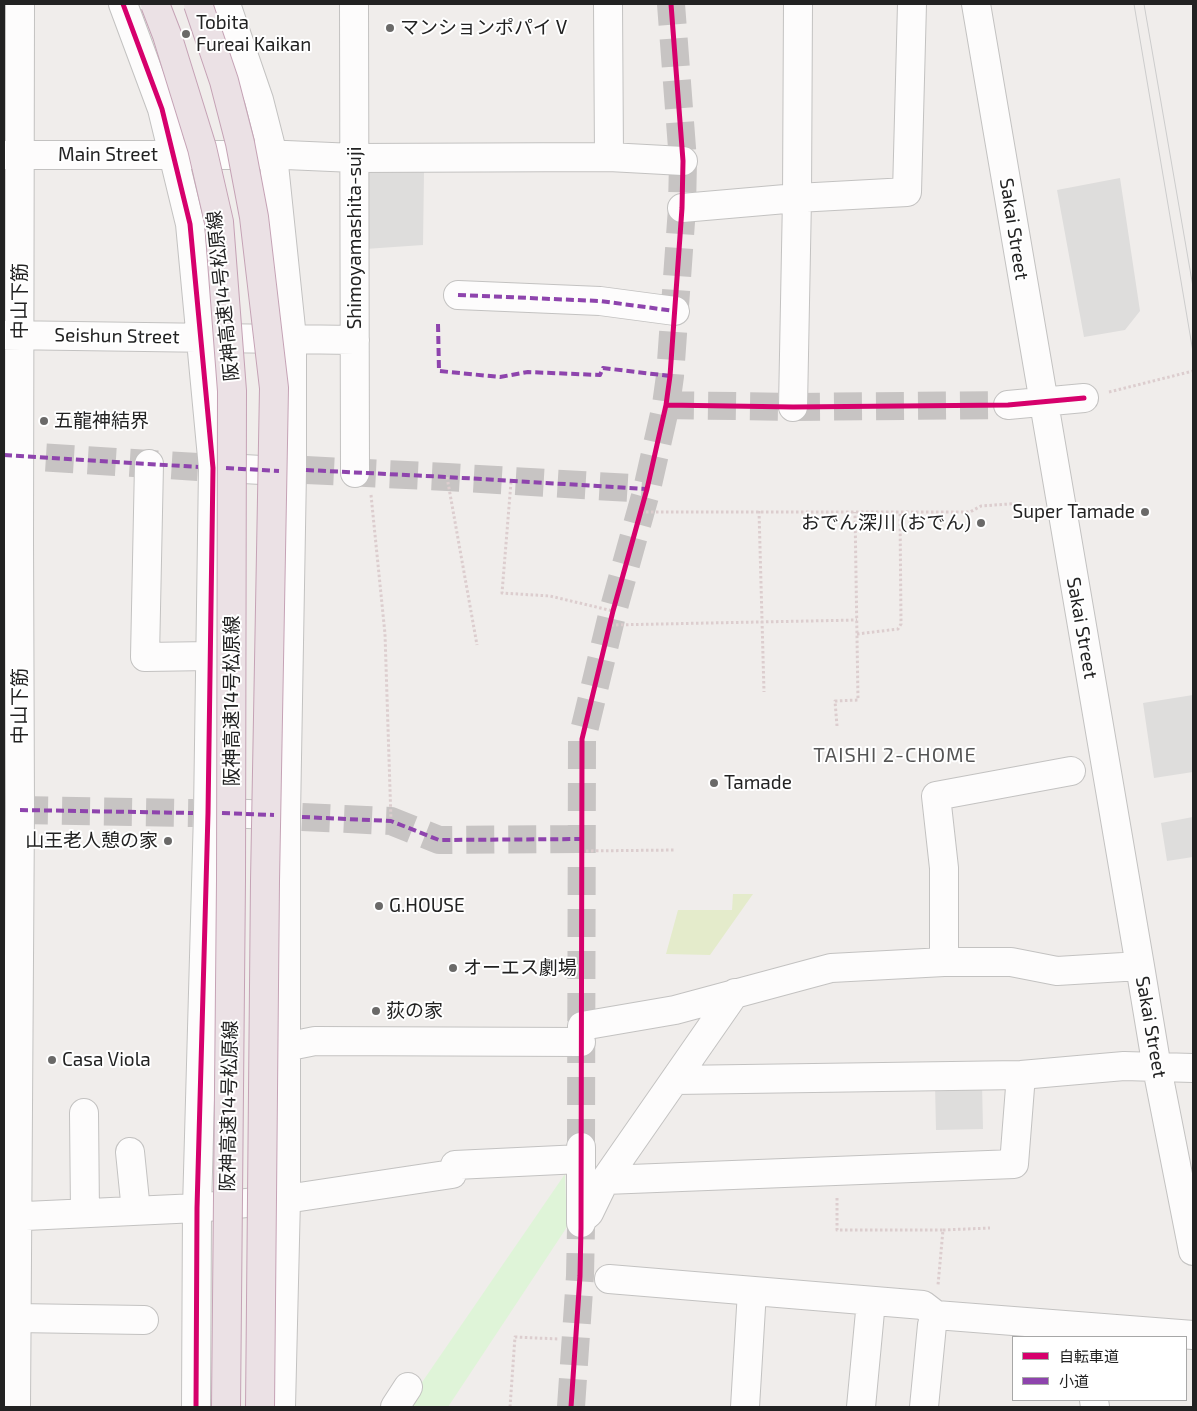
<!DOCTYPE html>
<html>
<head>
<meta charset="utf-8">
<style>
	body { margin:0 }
	#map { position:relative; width:1197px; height:1411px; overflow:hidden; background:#f0edeb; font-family:"Exo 2","Noto Sans JP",sans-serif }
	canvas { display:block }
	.frame { position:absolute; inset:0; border:5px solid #222; pointer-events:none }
	.legend { position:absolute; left:1012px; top:1336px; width:175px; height:65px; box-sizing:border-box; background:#fff; border:1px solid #a7a7a7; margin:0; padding:6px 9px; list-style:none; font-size:15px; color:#222 }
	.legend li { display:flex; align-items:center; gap:10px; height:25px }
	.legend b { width:25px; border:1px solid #a7a7a7 }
</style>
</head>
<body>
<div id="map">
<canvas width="1197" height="1411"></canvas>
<div class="frame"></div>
<ul class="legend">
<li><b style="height:6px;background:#d6006c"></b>自転車道</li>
<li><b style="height:6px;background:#8e44ad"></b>小道</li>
</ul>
</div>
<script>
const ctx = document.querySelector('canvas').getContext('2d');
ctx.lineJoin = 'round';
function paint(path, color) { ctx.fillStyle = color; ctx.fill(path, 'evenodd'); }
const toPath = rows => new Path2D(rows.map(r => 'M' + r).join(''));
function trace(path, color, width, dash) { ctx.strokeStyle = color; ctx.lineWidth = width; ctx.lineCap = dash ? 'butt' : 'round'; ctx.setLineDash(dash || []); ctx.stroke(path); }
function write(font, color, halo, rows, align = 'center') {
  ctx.font = font + ' "Exo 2","Noto Sans JP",sans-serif'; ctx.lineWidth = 4; ctx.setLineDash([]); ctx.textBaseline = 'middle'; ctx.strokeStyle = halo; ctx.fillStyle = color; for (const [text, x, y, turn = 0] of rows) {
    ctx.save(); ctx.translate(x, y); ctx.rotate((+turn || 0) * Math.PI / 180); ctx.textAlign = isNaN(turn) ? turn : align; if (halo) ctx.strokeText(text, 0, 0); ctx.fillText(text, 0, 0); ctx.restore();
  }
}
const religious = toPath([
	[366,172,424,172,423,245,365,249],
	[1120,178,1140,311,1125,330,1084,337,1057,190],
	[1193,695,1193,772,1154,778,1143,703],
	[1193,817,1193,857,1167,861,1161,823],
	[982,1083,983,1129,936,1130,935,1084]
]);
const grass = toPath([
	[733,894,753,894,710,955,666,954,678,910,732,910]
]);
const park = toPath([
	[565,1174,567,1227,448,1407,405,1407]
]);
const minorTunnel = toPath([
	[666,405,793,407,1008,405],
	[4,455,198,467],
	[306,470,447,477,647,489],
	[20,810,193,813],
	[302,817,391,821,439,840,582,839],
	[581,1147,582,739,613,611,647,489,666,405,670,376,682,208,683,161,671,4],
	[571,1407,580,1276,581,1228]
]);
const path = toPath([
	[1109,392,1193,371],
	[447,477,477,645],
	[511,482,502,593,550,596,613,611],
	[371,495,385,634,391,821],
	[759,511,764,692],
	[641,512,970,512,981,506,1023,503],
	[611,625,857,620],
	[857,634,898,629,901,624,900,512],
	[837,726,835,701,858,700,855,512],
	[581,851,676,850],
	[837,1198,837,1230,943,1230,938,1285],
	[943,1230,990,1228],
	[510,1407,515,1337,559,1339]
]);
const minor = toPath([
	[123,4,162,109,190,224,213,468,208,813,197,1208,196,1407],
	[226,4,259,100,273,155,292,338,292,471,286,816,286,1199,281,1407],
	[354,4,355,473],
	[976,4,1140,966,1157,1068,1193,1251],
	[4,155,286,155,354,158,609,157,608,4],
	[609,157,683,161],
	[682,208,797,198,907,192,912,4],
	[458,295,600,301,675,311],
	[4,335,355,340],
	[1008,405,1084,398],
	[793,407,797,198,798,4],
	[149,464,145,657,210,656],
	[226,468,279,471],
	[222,813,274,815],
	[944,962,944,868,936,796,1071,771],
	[582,1026,675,1010,831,968,944,962,1011,962,1057,971,1140,966],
	[285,1047,315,1041,581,1042],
	[675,1080,1021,1075,1124,1066,1193,1068],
	[84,1113,85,1213],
	[130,1152,136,1211],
	[605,1180,735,993],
	[4,1217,197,1208,286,1199,452,1174,455,1165,581,1159],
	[581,1220,589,1213,605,1180,1014,1164,1021,1075],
	[581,1223,581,1147],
	[609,1279,923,1305,936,1315,1193,1335],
	[16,1318,144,1320],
	[1094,1400,1095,1407],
	[16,1407,20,810,19,540,20,4],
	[395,1407,408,1387],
	[745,1407,752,1291],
	[861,1407,871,1301],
	[924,1407,932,1325,936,1315]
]);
const tram = toPath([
	[1134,4,1193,352],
	[1144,4,1193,287]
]);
const highwayBridge = toPath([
	[155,4,167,35,202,148,219,222,232,391,231,880,226,1407],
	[198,4,224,81,240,143,254,217,274,388,265,881,260,1407]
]);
const quiet = toPath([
	[458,295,600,301,675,311],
	[438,324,439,371,500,377,528,372,600,375,603,368,670,376],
	[4,455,198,467],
	[226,468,279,471],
	[306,470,447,477,647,489],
	[20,810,193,813],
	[222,813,274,815],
	[302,817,391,821,439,840,582,839]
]);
const cycleway = toPath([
	[123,4,162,109,190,224,213,468,208,813,197,1208,196,1407],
	[666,405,793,407,1008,405,1084,398],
	[571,1407,580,1276,581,1228,582,739,613,611,647,489,666,405,670,376,682,208,683,161,671,4]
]);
const markers = [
	[390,28,5,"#6a6968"],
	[186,34,5,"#6a6968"],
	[44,421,5,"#6a6968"],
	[1145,512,5,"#6a6968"],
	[981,523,5,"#6a6968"],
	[714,783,5,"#6a6968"],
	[168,841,5,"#6a6968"],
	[379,906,5,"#6a6968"],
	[453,968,5,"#6a6968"],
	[376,1011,5,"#6a6968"],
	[52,1060,5,"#6a6968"]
];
const poiNames = [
	["Tobita",196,23],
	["Fureai Kaikan",196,45],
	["マンションポパイⅤ",400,28],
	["五龍神結界",54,421],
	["Super Tamade",1135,512,"right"],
	["おでん深川 (おでん)",971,523,"right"],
	["Tamade",724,783],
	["山王老人憩の家",158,841,"right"],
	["G.HOUSE",389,906],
	["オーエス劇場",463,968],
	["荻の家",386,1011],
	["Casa Viola",62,1060]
];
const streetNames = [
	["Main Street",108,155],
	["Sakai Street",1014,229,81],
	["Shimoyamashita-suji",355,238,-90],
	["阪神高速14号松原線",223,296,-96],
	["中山下筋",20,301,-90],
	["Seishun Street",117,336,1],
	["Sakai Street",1082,628,80],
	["阪神高速14号松原線",232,701,-90],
	["中山下筋",20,706,-90],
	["Sakai Street",1151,1027,80],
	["阪神高速14号松原線",229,1106,-89]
];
const neighbourhoodNames = [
	["TAISHI 2-CHOME",895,755]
];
paint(religious, '#dedddc');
paint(grass, '#e4ebcb');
paint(park, '#dff4d8');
trace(minorTunnel, '#c7c4c3', 28, [28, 14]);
trace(minor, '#c3c2c1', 30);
trace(path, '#dccdce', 3, [2.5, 2.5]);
trace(minor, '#fdfcfc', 28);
trace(tram, '#ccc', 1);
trace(highwayBridge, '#c5a2b5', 30, []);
trace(highwayBridge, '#ebe1e5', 28);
trace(quiet, '#8e44ad', 4, [8, 4]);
trace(cycleway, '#d6006c', 5);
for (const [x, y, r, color] of markers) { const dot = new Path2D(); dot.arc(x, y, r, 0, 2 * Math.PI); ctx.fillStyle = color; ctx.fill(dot); trace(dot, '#fff', 2); }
write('19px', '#222', '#fff', poiNames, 'left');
write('19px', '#222', '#fff', streetNames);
ctx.letterSpacing = '1px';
write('20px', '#555', '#fff', neighbourhoodNames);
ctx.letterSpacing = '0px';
</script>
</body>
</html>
